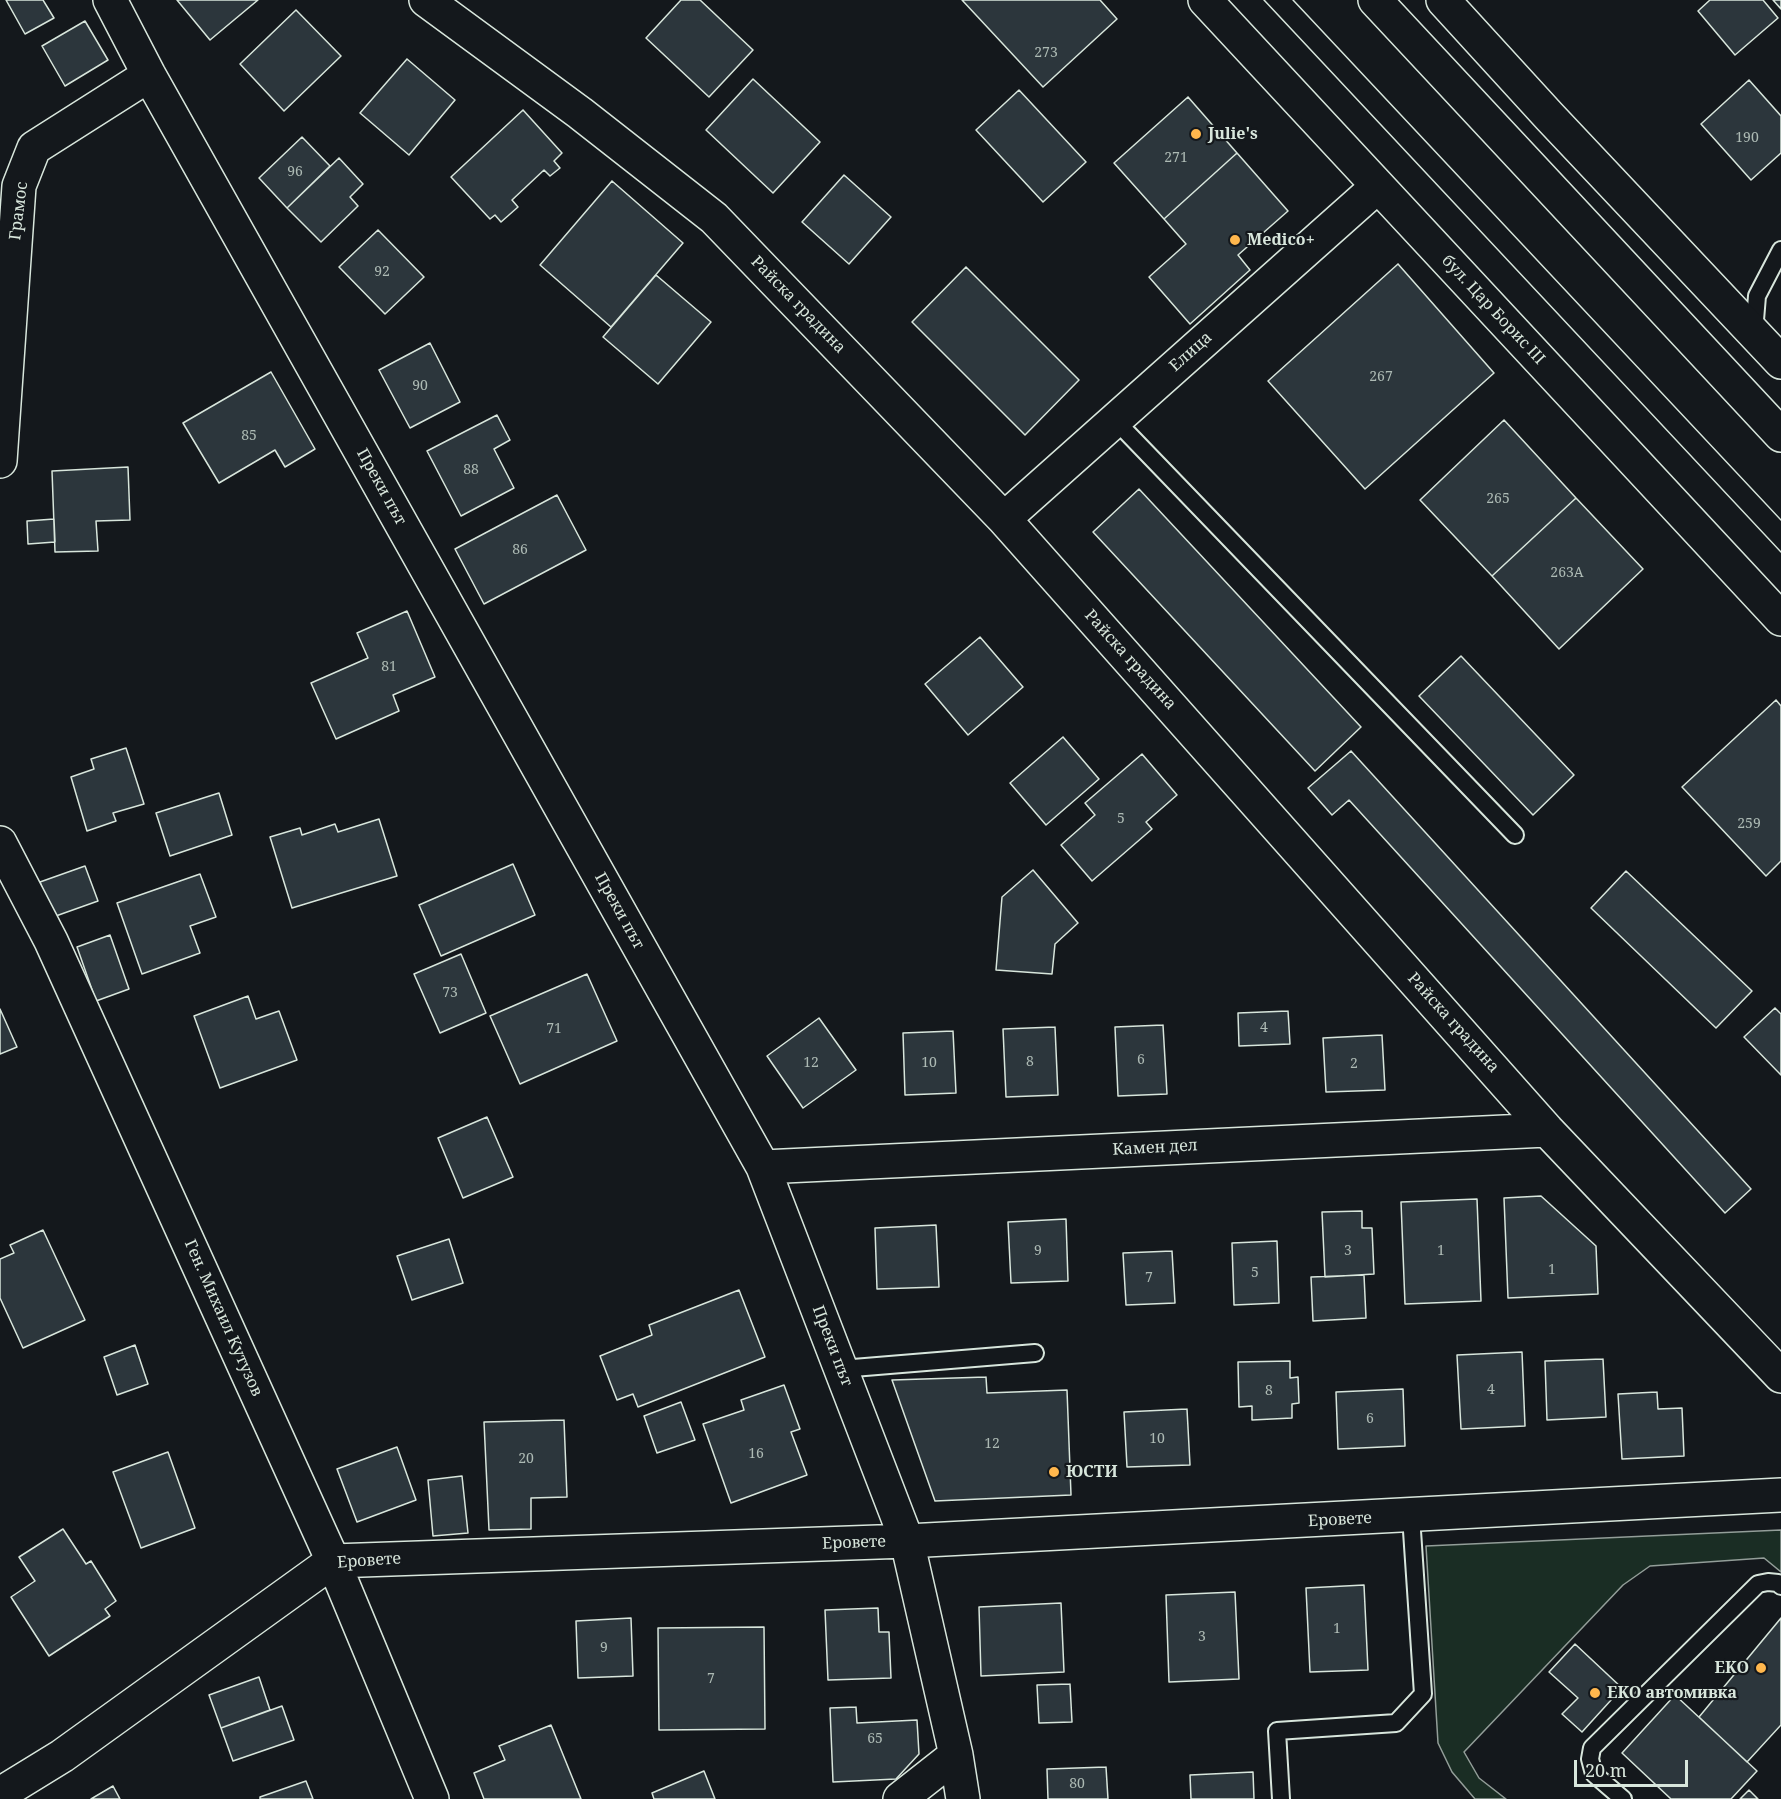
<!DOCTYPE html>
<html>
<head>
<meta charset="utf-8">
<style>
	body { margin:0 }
	#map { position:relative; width:1781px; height:1799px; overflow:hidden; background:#14181c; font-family:"Noto Serif",serif }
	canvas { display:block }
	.scale { position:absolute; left:1574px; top:1760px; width:114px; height:27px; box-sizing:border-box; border:3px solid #d8e6dc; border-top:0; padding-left:8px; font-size:18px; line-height:21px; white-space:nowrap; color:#d8e6dc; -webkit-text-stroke:4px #14181c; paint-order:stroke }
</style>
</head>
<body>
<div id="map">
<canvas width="1781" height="1799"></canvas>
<div class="scale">20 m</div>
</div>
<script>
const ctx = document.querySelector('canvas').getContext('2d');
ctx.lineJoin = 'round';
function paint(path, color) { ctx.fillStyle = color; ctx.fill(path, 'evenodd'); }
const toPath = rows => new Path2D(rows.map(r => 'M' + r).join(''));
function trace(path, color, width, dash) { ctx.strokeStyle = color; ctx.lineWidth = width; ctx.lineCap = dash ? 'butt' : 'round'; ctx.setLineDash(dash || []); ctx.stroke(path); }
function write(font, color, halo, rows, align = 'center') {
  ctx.font = font + ' "Noto Serif",serif'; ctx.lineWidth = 4.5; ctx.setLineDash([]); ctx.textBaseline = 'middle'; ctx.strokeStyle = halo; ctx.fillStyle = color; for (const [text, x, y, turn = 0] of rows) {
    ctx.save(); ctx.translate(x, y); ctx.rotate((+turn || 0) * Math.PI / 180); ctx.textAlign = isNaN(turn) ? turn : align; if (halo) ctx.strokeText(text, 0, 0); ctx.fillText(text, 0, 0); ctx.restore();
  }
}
const green = toPath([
	[1781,1530,1781,1572,1764,1558,1650,1566,1623,1585,1464,1752,1479,1778,1506,1799,1475,1799,1452,1772,1438,1743,1426,1546,1781,1530]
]);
const building = toPath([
	[6,0,43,0,54,18,25,34,6,0],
	[177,0,258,0,210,40,177,0],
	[681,0,700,0,753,50,709,97,646,38,681,0],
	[962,0,1100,0,1117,19,1043,87,962,0],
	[1710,0,1763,0,1778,18,1735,55,1698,11,1710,0],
	[1773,0,1781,0,1781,9,1773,0],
	[296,10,341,56,284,111,240,64,296,10],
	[85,21,108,60,65,86,42,46,85,21],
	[407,59,455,100,409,155,360,113,407,59],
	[753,79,820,142,773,193,706,130,753,79],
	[1749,80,1781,116,1781,153,1751,180,1701,124,1749,80],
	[1019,90,1086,162,1043,202,976,130,1019,90],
	[1188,97,1237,153,1164,219,1114,163,1188,97],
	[523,110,562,153,554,161,560,168,550,176,544,170,512,200,518,207,501,222,495,215,490,219,451,177,523,110],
	[302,137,330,166,287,208,259,178,302,137],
	[1237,153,1288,211,1238,255,1250,270,1190,324,1149,277,1186,244,1164,219,1237,153],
	[339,158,363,184,350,197,358,206,321,242,287,208,339,158],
	[844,175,891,217,849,264,802,222,844,175],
	[612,181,683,243,611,327,540,265,612,181],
	[378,230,424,277,385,314,339,267,378,230],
	[1398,264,1494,373,1365,489,1268,381,1398,264],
	[966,267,1079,380,1025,435,912,322,966,267],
	[656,275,711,322,658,384,603,337,656,275],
	[430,343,460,402,410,428,379,370,430,343],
	[271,372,315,449,285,467,275,450,219,483,183,423,271,372],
	[497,415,510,440,494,449,514,488,461,516,427,451,497,415],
	[1504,420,1576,498,1492,576,1420,500,1504,420],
	[128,467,130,520,96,521,98,551,55,552,52,471,128,467],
	[1139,489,1361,727,1315,771,1093,532,1139,489],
	[557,495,586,550,484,604,455,549,557,495],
	[1576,498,1643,569,1559,649,1492,576,1576,498],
	[54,519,55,542,28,544,27,521,54,519],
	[407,611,435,677,393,695,399,711,336,739,311,683,368,658,357,633,407,611],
	[980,637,1023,687,968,735,925,684,980,637],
	[1461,656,1574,775,1533,815,1419,696,1461,656],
	[1776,700,1781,706,1781,861,1766,876,1682,787,1776,700],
	[1063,737,1099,779,1046,825,1010,783,1063,737],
	[126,748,144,804,113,813,116,821,87,831,71,777,94,769,91,759,126,748],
	[1351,751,1751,1189,1725,1213,1349,800,1332,815,1308,788,1351,751],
	[1142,754,1177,795,1146,822,1152,829,1092,881,1061,845,1095,815,1085,803,1142,754],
	[219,793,232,835,170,856,156,813,219,793],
	[379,819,397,876,292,908,270,837,300,828,302,835,335,824,338,832,379,819],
	[513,864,535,915,441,956,419,905,513,864],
	[85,866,98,901,53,917,40,882,85,866],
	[1033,870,1078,923,1055,944,1052,974,996,970,1002,897,1033,870],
	[1626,871,1752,991,1716,1028,1591,908,1626,871],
	[200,874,216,917,190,926,200,953,142,974,117,903,200,874],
	[110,935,129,989,96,1001,77,947,110,935],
	[461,954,486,1013,440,1033,414,974,461,954],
	[587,974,617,1041,520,1084,490,1016,587,974],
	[248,996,256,1019,279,1011,297,1060,220,1088,194,1016,248,996],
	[1775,1008,1781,1014,1781,1075,1744,1037,1775,1008],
	[0,1009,17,1047,0,1054,0,1009],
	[1288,1011,1290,1044,1239,1046,1238,1013,1288,1011],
	[819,1018,856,1070,803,1108,767,1056,819,1018],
	[1163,1025,1167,1094,1118,1096,1115,1027,1163,1025],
	[1055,1027,1058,1095,1006,1097,1003,1029,1055,1027],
	[953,1031,956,1093,905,1095,903,1033,953,1031],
	[1382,1035,1385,1090,1326,1092,1323,1038,1382,1035],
	[487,1117,513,1177,463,1198,438,1138,487,1117],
	[1541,1196,1596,1246,1598,1294,1508,1298,1504,1198,1541,1196],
	[1477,1199,1481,1301,1405,1304,1401,1202,1477,1199],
	[1362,1211,1362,1228,1372,1228,1374,1274,1325,1277,1322,1212,1362,1211],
	[1066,1219,1068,1281,1011,1283,1008,1222,1066,1219],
	[936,1225,939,1287,877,1289,875,1228,936,1225],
	[43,1230,85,1320,23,1348,0,1298,0,1259,14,1253,10,1245,43,1230],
	[449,1239,463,1283,412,1300,397,1256,449,1239],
	[1277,1241,1279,1303,1234,1305,1232,1243,1277,1241],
	[1172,1251,1175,1303,1126,1305,1123,1253,1172,1251],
	[1364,1275,1366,1318,1313,1321,1311,1277,1364,1275],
	[739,1290,765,1357,638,1407,633,1394,617,1400,600,1356,652,1335,649,1325,739,1290],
	[135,1345,148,1384,117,1395,104,1357,135,1345],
	[1522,1352,1525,1426,1461,1429,1457,1355,1522,1352],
	[1603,1359,1606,1417,1547,1420,1545,1361,1603,1359],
	[1290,1361,1290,1378,1298,1377,1299,1403,1292,1404,1292,1418,1252,1420,1252,1406,1239,1407,1238,1362,1290,1361],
	[986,1377,987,1393,1067,1390,1071,1495,935,1501,892,1380,986,1377],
	[784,1385,800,1429,791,1432,807,1475,731,1503,703,1424,744,1410,741,1400,784,1385],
	[1403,1389,1405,1446,1338,1449,1336,1392,1403,1389],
	[1657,1392,1658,1409,1682,1408,1684,1456,1622,1459,1618,1394,1657,1392],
	[681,1402,695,1440,657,1453,644,1416,681,1402],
	[1187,1409,1190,1465,1127,1467,1124,1412,1187,1409],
	[564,1420,567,1497,531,1498,531,1529,489,1530,484,1422,564,1420],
	[397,1447,416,1500,357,1522,337,1469,397,1447],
	[168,1452,195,1528,141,1548,113,1472,168,1452],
	[462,1476,468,1533,433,1536,428,1480,462,1476],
	[63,1529,86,1564,91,1561,116,1601,105,1609,110,1616,49,1656,11,1597,35,1581,19,1557,63,1529],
	[1364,1585,1368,1670,1310,1672,1306,1588,1364,1585],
	[1235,1592,1239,1679,1169,1682,1166,1595,1235,1592],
	[1061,1603,1064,1672,981,1676,979,1607,1061,1603],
	[878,1608,879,1632,889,1632,891,1678,828,1680,825,1610,878,1608],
	[631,1618,633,1676,578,1678,576,1621,631,1618],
	[1781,1618,1781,1725,1747,1762,1699,1717,1781,1618],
	[764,1627,765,1729,659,1730,658,1628,764,1627],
	[1575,1644,1622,1688,1582,1732,1562,1714,1578,1698,1549,1672,1575,1644],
	[259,1677,270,1710,221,1728,209,1695,259,1677],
	[1070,1684,1072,1722,1039,1723,1037,1685,1070,1684],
	[1675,1695,1757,1771,1731,1799,1671,1799,1622,1753,1675,1695],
	[282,1706,294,1740,233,1761,221,1728,282,1706],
	[856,1707,857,1723,917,1720,919,1754,896,1779,833,1782,830,1708,856,1707],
	[551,1725,581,1799,484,1799,474,1773,505,1760,499,1746,551,1725],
	[1106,1767,1108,1799,1048,1799,1047,1769,1106,1767],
	[704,1771,715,1799,654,1799,652,1793,704,1771],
	[1253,1772,1254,1799,1191,1799,1190,1775,1253,1772],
	[306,1781,313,1799,260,1799,260,1797,306,1781],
	[113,1786,120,1799,91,1799,113,1786],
	[1749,1790,1758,1799,1740,1799,1749,1790]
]);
const lane = toPath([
	[1754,332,1757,296,1781,250],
	[1115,420,1515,835],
	[841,1369,1035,1353],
	[1281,1799,1277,1731,1396,1723,1423,1694,1411,1516],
	[1623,1799,1594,1774,1590,1759,1592,1748,1758,1584,1768,1582,1778,1583,1781,1586]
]);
const street = toPath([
	[110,0,149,75,763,1167,907,1541,956,1755,963,1799],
	[426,0,580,113,714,218,1004,519,1547,1130,1781,1376],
	[1205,0,1781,619],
	[1443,0,1549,116,1781,362],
	[0,461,19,186,34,148,149,75],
	[1004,519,1378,186],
	[0,843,51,941,333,1561,432,1799],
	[763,1167,1547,1130],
	[0,1794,62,1756,333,1561,907,1541,1781,1495],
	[900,1799,956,1755]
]);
const primary = toPath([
	[1375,0,1781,435]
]);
const tram = toPath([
	[1264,0,1781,552],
	[1293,0,1781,520]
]);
const markers = [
	[1196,134,6,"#ffb74d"],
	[1235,240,6,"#ffb74d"],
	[1054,1472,6,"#ffb74d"],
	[1761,1668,6,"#ffb74d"],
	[1595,1693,6,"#ffb74d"]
];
const numberNames = [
	["273",1046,53],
	["190",1747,138],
	["271",1176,158],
	["96",295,172],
	["92",382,272],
	["267",1381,377],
	["90",420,386],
	["85",249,436],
	["88",471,470],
	["265",1498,499],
	["86",520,550],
	["263А",1567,573],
	["81",389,667],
	["5",1121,819],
	["259",1749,824],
	["73",450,993],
	["4",1264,1028],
	["71",554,1029],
	["6",1141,1060],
	["8",1030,1062],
	["12",811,1063],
	["10",929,1063],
	["2",1354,1064],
	["9",1038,1251],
	["3",1348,1251],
	["1",1441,1251],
	["1",1552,1270],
	["5",1255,1273],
	["7",1149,1278],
	["4",1491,1390],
	["8",1269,1391],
	["6",1370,1419],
	["10",1157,1439],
	["12",992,1444],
	["16",756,1454],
	["20",526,1459],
	["1",1337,1629],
	["3",1202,1637],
	["9",604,1648],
	["7",711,1679],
	["65",875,1739],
	["80",1077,1784]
];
const poiNames = [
	["Julie's",1208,134],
	["Medico+",1247,240],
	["ЮСТИ",1066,1472],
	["EKO",1749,1668,"right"],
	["EKO автомивка",1607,1693]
];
const streetNames = [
	["Грамос",19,211,-83],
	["Райска градина",798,305,46],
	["бул. Цар Борис III",1493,310,47],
	["Елица",1191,352,-42],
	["Преки път",381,487,61],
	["Райска градина",1130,660,48],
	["Преки път",619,911,61],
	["Райска градина",1453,1023,48],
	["Камен дел",1155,1148,-3],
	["Ген. Михаил Кутузов",223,1318,66],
	["Преки път",832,1346,69],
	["Еровете",1340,1520,-3],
	["Еровете",854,1543,-2],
	["Еровете",369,1561,-4]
];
paint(green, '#1a2d24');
trace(green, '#939e99', 1.5);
paint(building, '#2c363c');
trace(building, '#d8e6dc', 1.5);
trace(lane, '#d8e6dc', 20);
trace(street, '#d8e6dc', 36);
trace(primary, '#d8e6dc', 36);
trace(lane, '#14181c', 16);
trace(street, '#14181c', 33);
trace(primary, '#14181c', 33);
trace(tram, '#d8e6dc', 1.5);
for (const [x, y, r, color] of markers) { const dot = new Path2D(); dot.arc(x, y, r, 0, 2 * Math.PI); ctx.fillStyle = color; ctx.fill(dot); trace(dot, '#14181c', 2); }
write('14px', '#adbab4', null, numberNames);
write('bold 16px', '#d8e6dc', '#14181c', poiNames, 'left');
write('16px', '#d8e6dc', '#14181c', streetNames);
</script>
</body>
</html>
